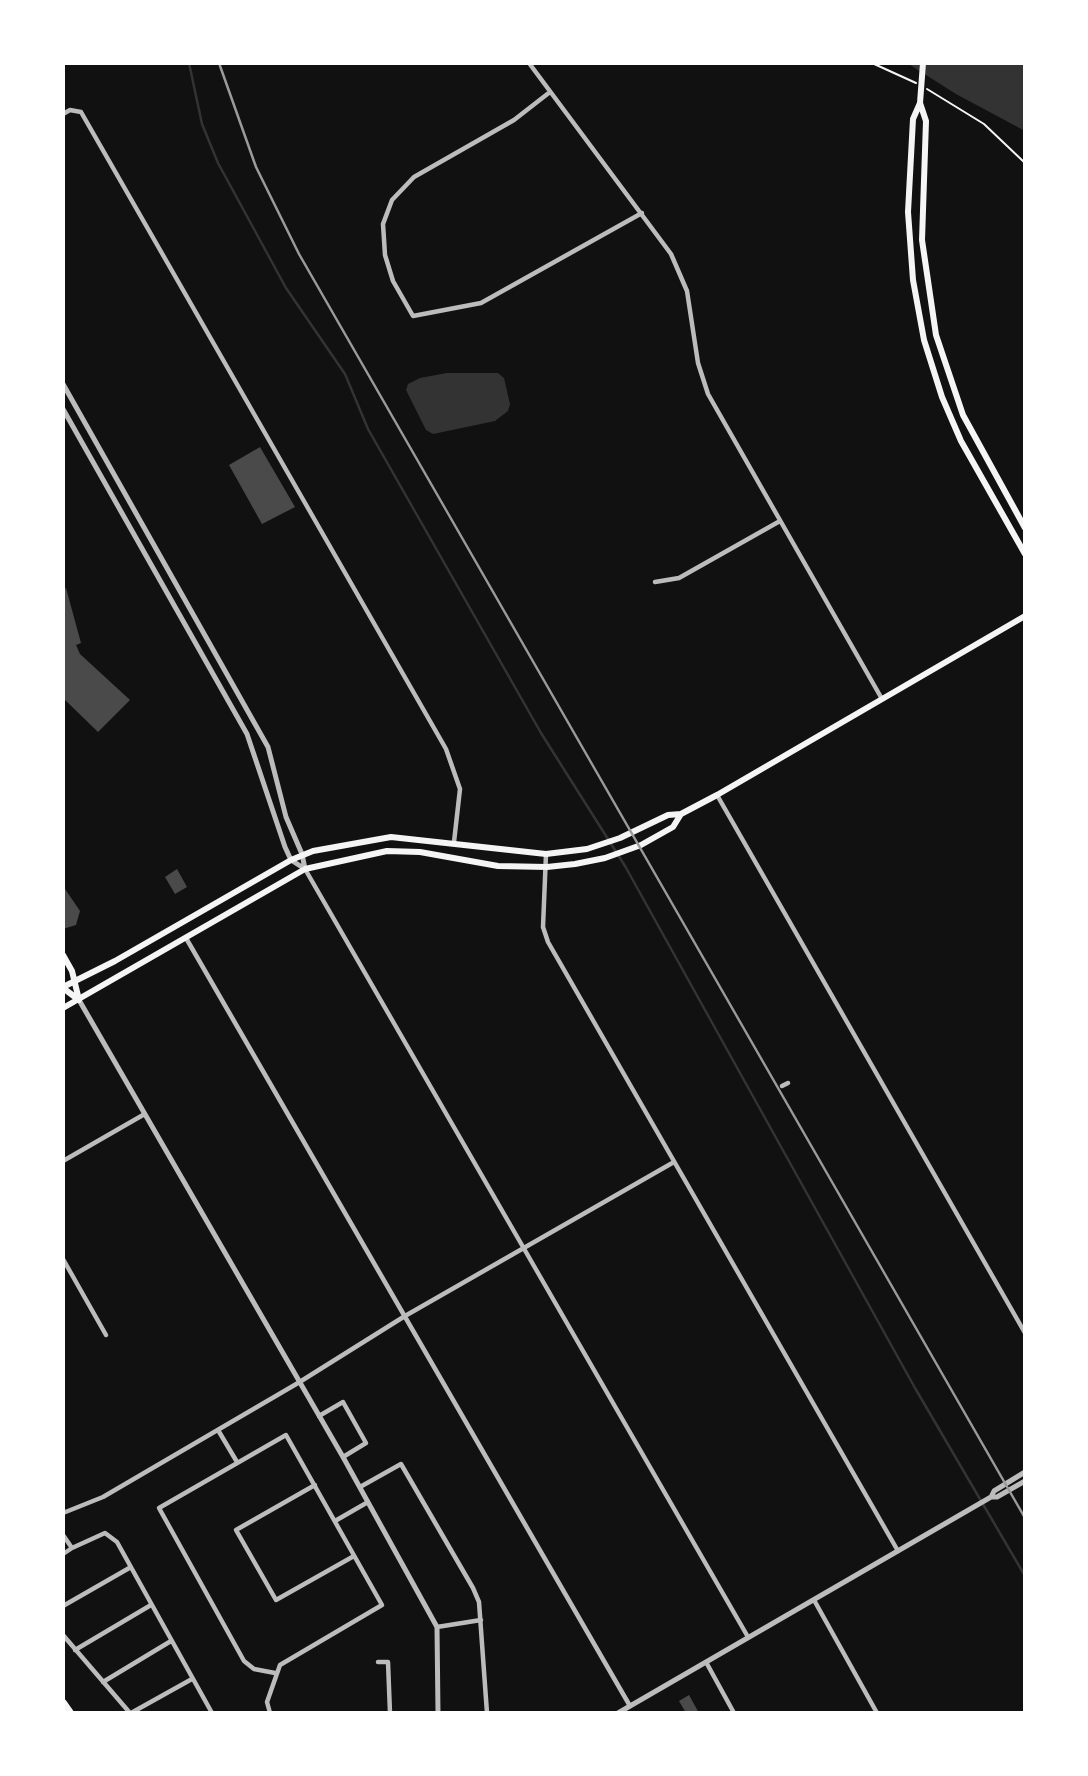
<!DOCTYPE html>
<html>
<head>
<meta charset="utf-8">
<style>
	body { margin:0 }
	#map { position:relative; width:1088px; height:1776px; overflow:hidden; background:#111; font-family:"Playfair Display",serif }
	canvas { display:block }
	.frame { position:absolute; inset:0; border:65px solid #fff; pointer-events:none }
</style>
</head>
<body>
<div id="map">
<canvas width="1088" height="1776"></canvas>
<div class="frame"></div>
</div>
<script>
const ctx = document.querySelector('canvas').getContext('2d');
ctx.lineJoin = 'round';
function paint(path, color) { ctx.fillStyle = color; ctx.fill(path, 'evenodd'); }
const toPath = rows => new Path2D(rows.map(r => 'M' + r).join(''));
function trace(path, color, width, dash) { ctx.strokeStyle = color; ctx.lineWidth = width; ctx.lineCap = dash ? 'butt' : 'round'; ctx.setLineDash(dash || []); ctx.stroke(path); }
const water = toPath([
	[907,63,1025,63,1025,131,956,94],
	[447,373,498,373,504,378,510,404,508,411,495,421,433,434,426,430,406,390,408,384,420,378]
]);
const stream = toPath([
	[189,63,202,124,218,163,286,288,345,374,368,429,541,733,625,866,915,1388,1025,1576]
]);
const building = toPath([
	[260,447,295,507,262,524,229,465],
	[66,588,81,643,76,645,80,654,130,700,98,732,63,698,63,589],
	[177,869,187,887,175,894,165,877],
	[63,886,80,911,76,925,63,929],
	[689,1695,699,1713,686,1713,679,1701]
]);
const path = toPath([
	[872,63,916,83],
	[927,89,984,124,1025,163]
]);
const minor = toPath([
	[529,63,671,254,687,291,698,363,708,394,882,699],
	[550,92,514,120,414,177,392,200,383,224,385,255,393,281,413,316,481,303,642,213],
	[63,114,70,110,81,112,446,749,460,789,454,842],
	[655,582,679,578,780,521],
	[717,795,1025,1333],
	[546,854,543,927,548,942,898,1551],
	[305,869,748,1637],
	[186,938,630,1706],
	[782,1086,788,1083],
	[63,1161,143,1115],
	[63,1259,106,1335],
	[319,1416,343,1402,366,1443,343,1457],
	[218,1430,237,1462],
	[315,1485,236,1530,276,1600,354,1556],
	[360,1487,401,1464,473,1588,479,1602,487,1713],
	[63,1513,103,1497,298,1383,405,1316,674,1162],
	[335,1521,368,1502],
	[63,1535,72,1548,105,1533,117,1542,212,1713],
	[63,1554,72,1548],
	[814,1600,877,1713],
	[63,1606,131,1567],
	[437,1627,481,1620],
	[63,1635,130,1713],
	[75,1650,151,1605],
	[378,1662,388,1662,390,1713],
	[706,1662,734,1713],
	[103,1682,171,1641],
	[131,1713,192,1679],
	[270,1713,267,1702,280,1665,382,1605,286,1435,159,1508,244,1661,254,1669,275,1673]
]);
const tertiary = toPath([
	[63,384,268,747,286,817,302,854,305,869],
	[63,409,247,734,285,847,291,860,305,869],
	[79,1000,343,1457,437,1627,438,1713],
	[991,1497,997,1497,1025,1481],
	[618,1713,991,1497,994,1491,1025,1472]
]);
const secondary = toPath([
	[923,63,920,103,926,121,922,240,936,335,963,415,1025,528],
	[920,103,913,119,908,212,913,280,924,340,942,397,961,441,1025,554],
	[63,955,72,971,79,1000],
	[63,987,115,961,291,860,313,851,391,837,546,854,587,849,620,838,668,815,681,814,717,795,1025,616],
	[63,988,79,1000],
	[63,1008,305,869,387,851,420,852,498,866,547,867,575,864,605,858,641,845,673,827,681,814]
]);
const motorway = toPath([
	[63,1703,70,1713]
]);
const rail = toPath([
	[219,63,256,167,299,254,1025,1518]
]);
paint(water, '#333');
trace(stream, '#333', 2.5);
paint(building, '#4a4a4a');
trace(path, '#f5f5f5', 2);
trace(minor, '#bcbcbc', 4.5);
trace(tertiary, '#bcbcbc', 5);
trace(secondary, '#f5f5f5', 6);
trace(motorway, '#f5f5f5', 8);
trace(rail, '#9a9a9a', 2.5);
</script>
</body>
</html>
